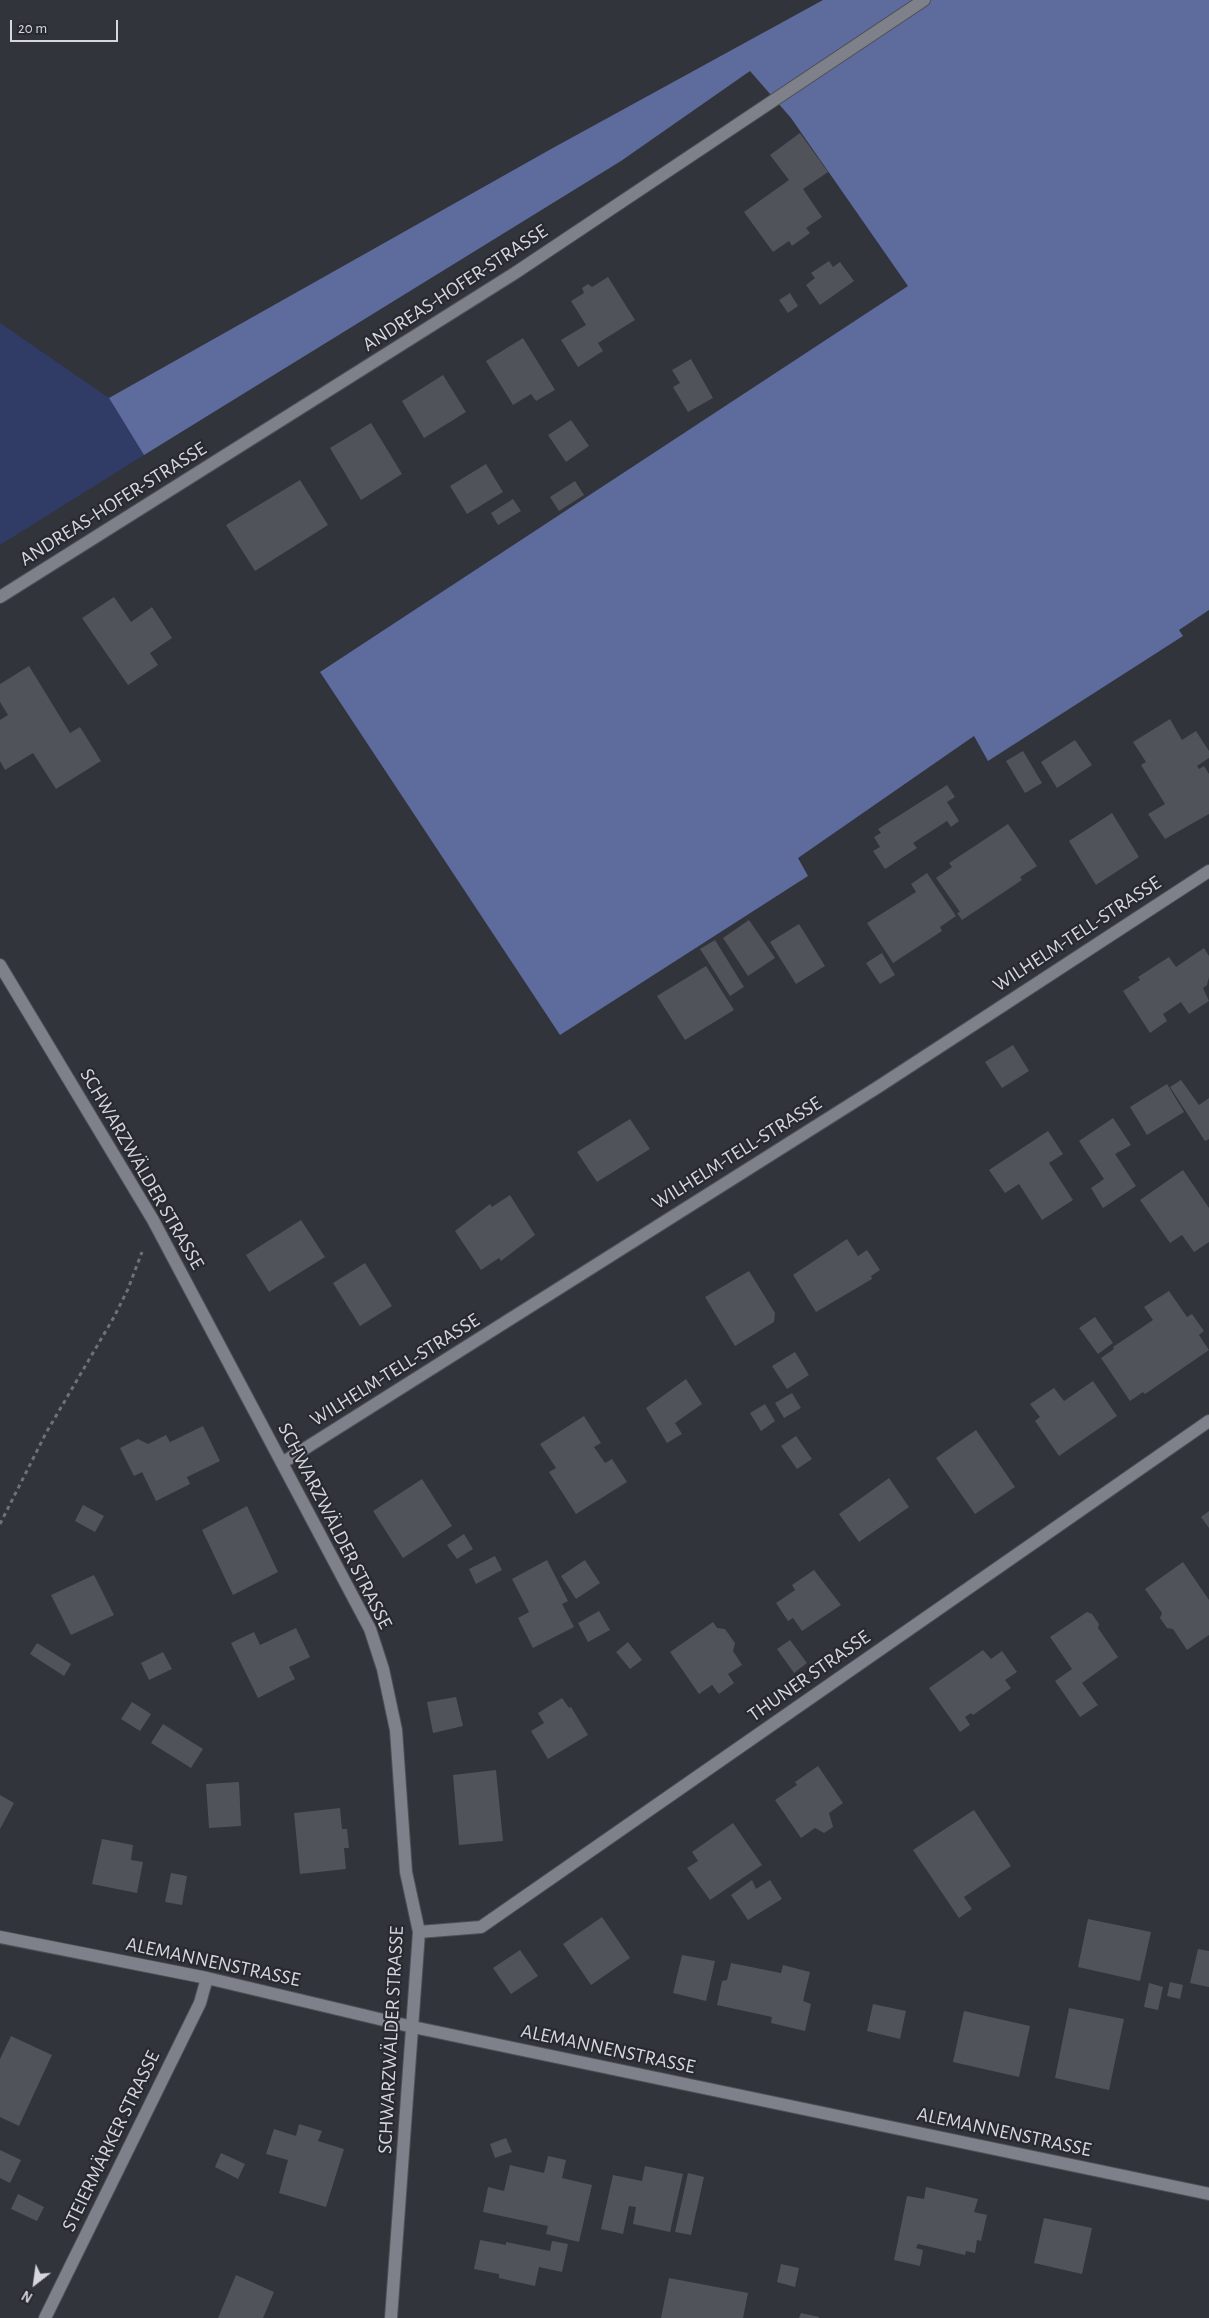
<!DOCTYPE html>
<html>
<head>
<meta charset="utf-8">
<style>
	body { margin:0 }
	#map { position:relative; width:1209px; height:2318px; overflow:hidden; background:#31343b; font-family:"Alegreya Sans",sans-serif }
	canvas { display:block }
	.north { position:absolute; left:10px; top:2258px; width:50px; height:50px; -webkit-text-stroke:4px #272a30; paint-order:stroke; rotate:210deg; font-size:14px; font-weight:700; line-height:20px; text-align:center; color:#d6d7dc }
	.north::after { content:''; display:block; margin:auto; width:18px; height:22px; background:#d6d7dc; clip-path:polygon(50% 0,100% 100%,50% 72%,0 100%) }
	.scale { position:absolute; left:10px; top:20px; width:108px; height:22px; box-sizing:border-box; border:2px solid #d6d7dc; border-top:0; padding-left:6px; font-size:15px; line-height:18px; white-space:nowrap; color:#d6d7dc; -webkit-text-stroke:4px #272a30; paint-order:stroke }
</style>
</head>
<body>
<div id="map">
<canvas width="1209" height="2318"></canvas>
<div class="north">N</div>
<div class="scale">20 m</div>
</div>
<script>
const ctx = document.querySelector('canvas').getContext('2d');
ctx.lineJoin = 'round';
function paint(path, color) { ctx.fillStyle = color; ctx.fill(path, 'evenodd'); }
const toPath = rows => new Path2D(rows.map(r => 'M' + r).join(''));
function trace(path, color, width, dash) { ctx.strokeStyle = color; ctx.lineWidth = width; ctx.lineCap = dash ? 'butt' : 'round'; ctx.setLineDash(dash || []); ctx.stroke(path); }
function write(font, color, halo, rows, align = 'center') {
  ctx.font = font + ' "Alegreya Sans",sans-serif'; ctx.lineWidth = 4.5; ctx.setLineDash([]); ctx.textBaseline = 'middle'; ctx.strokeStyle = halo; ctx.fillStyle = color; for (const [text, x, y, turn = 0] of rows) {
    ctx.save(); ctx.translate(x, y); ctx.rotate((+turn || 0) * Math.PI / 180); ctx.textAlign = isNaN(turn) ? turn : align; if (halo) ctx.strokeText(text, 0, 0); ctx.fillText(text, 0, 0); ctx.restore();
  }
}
const green = toPath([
	[0,323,109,398,144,455,0,545]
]);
const forest = toPath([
	[823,0,1209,0,1209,610,1179,630,1183,636,988,761,974,736,798,858,808,876,560,1035,320,672,908,286,791,118,750,71,621,161,144,455,109,398,551,149]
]);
const building = toPath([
	[800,133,828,172,803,189,822,217,806,228,810,233,792,246,789,241,773,252,744,212,789,180,770,155],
	[829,261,833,267,840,262,854,281,820,305,806,285,815,278,811,273],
	[608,277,635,320,598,343,603,351,578,367,561,340,586,325,571,301,584,293,582,288,588,284,592,287],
	[790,293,798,306,788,313,779,300],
	[523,338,555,390,536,401,531,394,513,405,486,361],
	[691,359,713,398,688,412,673,387,680,383,672,370],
	[443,375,466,412,424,438,402,401],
	[571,420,589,446,566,462,548,435],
	[371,423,402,474,361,500,330,448],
	[486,464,503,492,467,514,450,486],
	[300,480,328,525,255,571,226,525],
	[575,481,584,495,559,511,550,497],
	[513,499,521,511,498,525,491,513],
	[114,597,131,622,152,607,172,638,150,653,158,665,128,685,82,618],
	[29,666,70,733,80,727,101,761,56,789,33,753,5,770,0,761,0,720,8,715,0,702,0,684],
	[1170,719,1182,740,1196,731,1209,751,1209,758,1197,766,1199,769,1204,766,1209,774,1209,814,1165,839,1148,814,1165,804,1141,765,1146,762,1133,742],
	[1075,740,1092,765,1057,788,1041,762],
	[1023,751,1042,783,1025,793,1006,761],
	[947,785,955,797,947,802,959,821,951,827,947,821,913,843,917,848,885,869,873,851,880,847,874,837,881,833,878,829],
	[1112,813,1139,857,1096,885,1069,841],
	[1008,824,1037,866,1020,877,1022,880,962,920,957,913,960,912,936,878,952,867,949,863],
	[927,873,956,916,940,927,942,931,893,963,867,923,916,892,911,884],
	[749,920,775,958,748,976,723,938],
	[799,924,825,966,796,984,770,942],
	[715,940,744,987,730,996,700,949],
	[1204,948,1209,956,1209,977,1207,985,1203,988,1209,1001,1189,1014,1181,1002,1163,1014,1167,1021,1150,1033,1123,991,1140,980,1138,977,1169,957,1176,967],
	[882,953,895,975,880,984,866,963],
	[706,966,734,1010,685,1040,657,996],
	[1013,1045,1029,1071,1002,1088,985,1062],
	[1181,1080,1199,1105,1209,1098,1209,1139,1205,1141,1170,1087],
	[1167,1084,1184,1112,1147,1135,1130,1107],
	[1113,1118,1131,1145,1115,1154,1136,1186,1103,1208,1091,1188,1104,1179,1079,1141],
	[630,1119,650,1149,597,1182,577,1152],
	[1048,1131,1063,1154,1049,1163,1073,1200,1042,1220,1019,1184,1005,1193,989,1170],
	[1183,1170,1209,1208,1209,1242,1194,1252,1182,1235,1170,1243,1140,1200],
	[510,1195,535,1235,501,1261,499,1258,481,1270,455,1231,490,1204,492,1207],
	[301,1220,325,1257,269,1292,246,1255],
	[847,1239,858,1256,867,1250,880,1270,871,1276,872,1279,816,1312,793,1275],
	[365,1263,392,1306,360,1326,333,1283],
	[749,1271,775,1313,774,1322,735,1346,705,1297],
	[1169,1291,1187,1317,1192,1314,1204,1331,1199,1335,1209,1350,1145,1394,1143,1392,1130,1401,1101,1358,1114,1349,1113,1347,1153,1320,1144,1307],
	[1095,1317,1113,1343,1098,1354,1079,1328],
	[795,1352,809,1375,787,1389,772,1366],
	[686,1379,702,1404,675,1423,682,1434,667,1443,646,1408],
	[1093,1381,1117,1416,1059,1456,1035,1421,1040,1417,1030,1404,1054,1388,1064,1401],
	[792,1393,801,1408,784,1418,775,1403],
	[765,1404,775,1421,761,1431,750,1413],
	[584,1416,601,1443,594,1447,605,1463,612,1459,627,1482,576,1514,549,1472,556,1468,540,1444],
	[203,1426,220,1461,187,1477,190,1484,156,1501,142,1472,134,1476,120,1448,138,1439,148,1444,166,1435,170,1442],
	[976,1430,1015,1487,975,1514,936,1458],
	[796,1436,812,1459,797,1469,781,1446],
	[889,1478,909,1507,859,1542,839,1514],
	[422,1479,452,1526,403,1558,373,1511],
	[83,1505,104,1516,95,1532,75,1521],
	[247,1506,278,1572,233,1595,202,1530],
	[1209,1511,1209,1528,1201,1517],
	[464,1534,473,1549,457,1559,447,1545],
	[495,1556,502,1570,476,1584,469,1569],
	[547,1560,568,1601,562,1604,574,1627,533,1648,518,1618,529,1612,512,1579],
	[585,1560,600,1583,576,1599,561,1576],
	[1183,1562,1209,1600,1209,1635,1187,1650,1173,1629,1167,1628,1160,1618,1162,1613,1145,1589],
	[814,1570,841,1605,802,1631,793,1618,788,1621,776,1603,795,1590,792,1585],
	[94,1575,114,1615,71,1635,51,1595],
	[599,1611,610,1630,588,1642,578,1623],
	[1087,1612,1092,1614,1099,1624,1098,1628,1118,1657,1082,1683,1098,1705,1080,1717,1055,1681,1072,1669,1050,1637],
	[713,1622,717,1628,725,1629,735,1643,733,1651,742,1665,728,1674,734,1683,719,1694,712,1685,699,1694,670,1652],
	[296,1628,310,1657,289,1667,295,1679,258,1698,231,1643,254,1632,260,1645],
	[790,1640,807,1663,794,1673,777,1649],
	[628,1642,642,1660,630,1669,616,1652],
	[37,1643,71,1664,64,1676,30,1654],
	[983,1650,991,1659,1002,1651,1017,1672,1005,1680,1011,1688,973,1715,971,1713,965,1717,970,1725,960,1732,929,1688],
	[163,1652,172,1669,149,1680,141,1663],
	[456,1697,463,1726,433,1733,427,1702],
	[562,1698,569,1708,571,1707,588,1735,548,1759,531,1731,544,1723,538,1713],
	[132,1702,151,1714,140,1731,121,1719],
	[163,1724,203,1749,191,1768,151,1743],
	[818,1766,843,1803,829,1813,833,1827,824,1833,815,1828,801,1838,775,1800,797,1785,795,1782],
	[496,1770,503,1841,459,1845,453,1775],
	[239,1782,241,1826,209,1828,206,1784],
	[0,1795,14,1803,0,1829],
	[340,1808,342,1829,347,1829,349,1848,344,1848,346,1869,300,1874,294,1813],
	[974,1810,1011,1866,964,1897,972,1909,959,1918,913,1850],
	[733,1823,762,1865,710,1900,687,1868,698,1861,692,1852],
	[102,1839,133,1845,131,1860,143,1862,137,1893,92,1884],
	[171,1873,187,1876,182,1905,165,1902],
	[752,1880,756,1889,770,1880,782,1899,748,1920,731,1895],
	[602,1917,630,1958,591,1985,563,1944],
	[1088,1919,1151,1932,1140,1981,1078,1967],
	[1198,1949,1209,1951,1209,1987,1190,1983],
	[520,1950,538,1976,511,1994,493,1968],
	[682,1955,715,1961,706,2001,673,1993],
	[731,1963,781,1973,783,1965,810,1972,803,2001,811,2004,805,2031,771,2023,772,2017,717,2005,722,1981,727,1980],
	[1170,1982,1183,1985,1180,1999,1167,1996],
	[1149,1983,1163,1987,1158,2010,1144,2007],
	[873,2004,906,2011,900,2039,867,2031],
	[1069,2008,1124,2019,1109,2090,1055,2078],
	[964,2011,1030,2026,1019,2077,953,2062],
	[11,2036,52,2055,19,2126,0,2117,0,2059],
	[299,2124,322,2131,318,2141,344,2149,326,2207,279,2193,288,2160,266,2154,274,2129,296,2136],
	[506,2138,512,2152,495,2158,490,2144],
	[0,2150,21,2160,10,2183,0,2178],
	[221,2153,245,2164,238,2179,215,2167],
	[548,2156,566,2160,562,2178,592,2185,579,2242,546,2234,548,2226,483,2212,488,2187,504,2191,510,2165,544,2173],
	[645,2166,683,2174,670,2232,633,2224,636,2207,629,2206,623,2234,601,2229,613,2175,642,2181],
	[688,2173,704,2177,691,2235,675,2232],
	[926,2187,978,2199,974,2212,987,2215,981,2241,977,2240,975,2253,966,2251,965,2255,918,2244,916,2248,923,2250,920,2266,894,2260,907,2196,924,2199],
	[18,2194,44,2207,37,2221,11,2209],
	[1044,2218,1092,2228,1082,2274,1034,2263],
	[480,2240,506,2245,506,2242,550,2251,552,2241,568,2244,562,2272,539,2267,535,2286,499,2278,499,2274,474,2269],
	[781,2264,799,2268,795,2287,777,2282],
	[236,2275,274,2292,263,2318,218,2318],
	[669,2278,748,2293,743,2318,661,2318],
	[801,2313,819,2317,819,2318,799,2318]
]);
const path = toPath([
	[0,1524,46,1433,114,1317,128,1289,142,1252]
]);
const street = toPath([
	[0,597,515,273,924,0],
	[0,965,153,1220,370,1629,383,1669,396,1730,406,1872,419,1932,391,2318],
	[282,1463,878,1087,1209,871],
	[419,1932,481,1927,1209,1421],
	[0,1937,207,1978,413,2027,1209,2194],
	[45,2318,200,2003,207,1978]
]);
const streetNames = [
	["ANDREAS-HOFER-STRASSE",455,288,-33],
	["ANDREAS-HOFER-STRASSE",113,504,-32],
	["WILHELM-TELL-STRASSE",1077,934,-33],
	["WILHELM-TELL-STRASSE",737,1153,-32],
	["SCHWARZWÄLDER STRASSE",142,1169,60],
	["WILHELM-TELL-STRASSE",395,1370,-32],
	["SCHWARZWÄLDER STRASSE",335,1526,63],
	["THUNER STRASSE",809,1676,-35],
	["ALEMANNENSTRASSE",213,1962,12],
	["SCHWARZWÄLDER STRASSE",391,2040,-87],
	["ALEMANNENSTRASSE",608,2049,12],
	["ALEMANNENSTRASSE",1004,2132,12],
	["STEIERMÄRKER STRASSE",111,2141,-64]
];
paint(green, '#303b66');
paint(forest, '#5d6b9d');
paint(building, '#51535b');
trace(street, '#4e5056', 14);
trace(path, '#6f7177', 3, [4, 4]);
trace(street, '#7e8189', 12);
write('20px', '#d6d7dc', '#272a30', streetNames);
</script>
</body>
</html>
